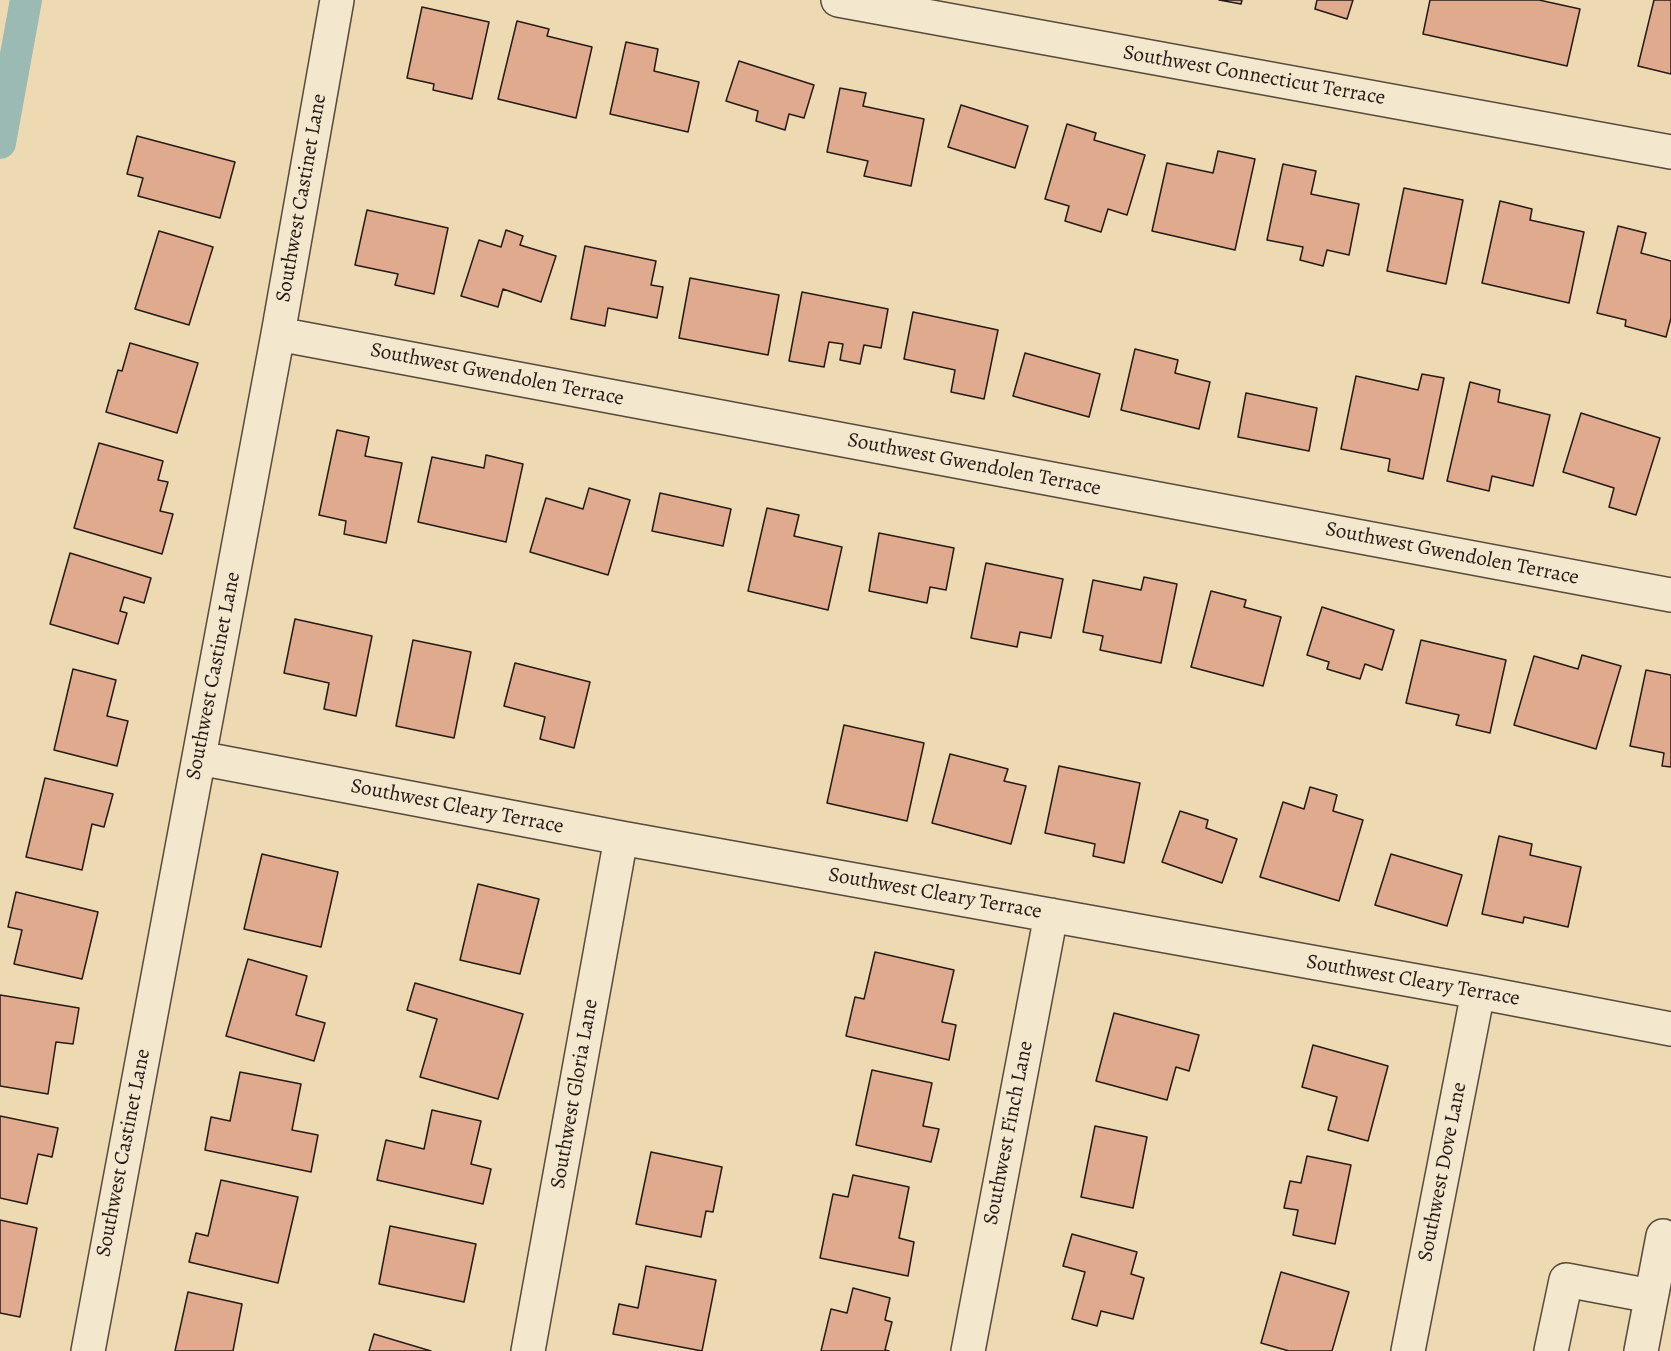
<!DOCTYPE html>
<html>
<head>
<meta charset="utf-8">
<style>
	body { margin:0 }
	canvas { display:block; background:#eddab2 }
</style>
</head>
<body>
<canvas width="1671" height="1351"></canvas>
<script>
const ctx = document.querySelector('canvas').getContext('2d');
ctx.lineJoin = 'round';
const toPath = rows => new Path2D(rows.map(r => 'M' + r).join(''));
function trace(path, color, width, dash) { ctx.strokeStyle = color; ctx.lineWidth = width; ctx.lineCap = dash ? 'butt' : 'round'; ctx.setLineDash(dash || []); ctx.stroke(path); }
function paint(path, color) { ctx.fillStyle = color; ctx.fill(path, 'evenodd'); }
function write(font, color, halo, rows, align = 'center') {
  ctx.font = font + ' Alegreya,serif'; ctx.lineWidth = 4.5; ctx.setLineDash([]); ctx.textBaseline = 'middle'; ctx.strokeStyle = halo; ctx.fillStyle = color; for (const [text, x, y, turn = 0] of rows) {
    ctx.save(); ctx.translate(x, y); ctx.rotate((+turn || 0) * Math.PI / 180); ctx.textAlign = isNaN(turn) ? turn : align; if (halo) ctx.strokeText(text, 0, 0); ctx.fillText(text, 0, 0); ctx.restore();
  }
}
const canal = toPath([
	[0,143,26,0]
]);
const building = toPath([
	[1219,0,1242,0,1241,4,1219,0],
	[1317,0,1353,0,1347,19,1315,9,1317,0],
	[1430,0,1539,0,1580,9,1567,66,1423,34,1430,0],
	[1654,0,1671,0,1671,74,1638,66,1654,0],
	[422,7,489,22,472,99,433,90,434,84,407,78,422,7],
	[517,21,549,29,547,36,592,47,576,118,498,99,517,21],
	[626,42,658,49,654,71,699,82,688,132,610,114,626,42],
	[739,61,814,85,804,118,789,114,785,130,756,121,758,111,726,101,739,61],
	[840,88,866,93,863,106,924,119,911,186,864,176,868,161,827,152,840,88],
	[961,105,1028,126,1015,168,948,147,961,105],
	[1067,124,1096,133,1094,140,1145,155,1127,215,1108,209,1101,232,1065,221,1069,206,1045,199,1067,124],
	[137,136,235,162,220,218,138,196,143,178,127,174,137,136],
	[1218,151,1255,159,1235,250,1152,231,1167,163,1213,173,1218,151],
	[1283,164,1316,171,1311,194,1359,204,1349,255,1327,250,1323,266,1300,260,1303,247,1267,240,1283,164],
	[1404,188,1463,200,1446,284,1387,271,1404,188],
	[1500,201,1532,209,1530,220,1584,232,1569,303,1482,283,1500,201],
	[367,210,448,228,434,294,395,285,398,274,355,265,367,210],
	[1618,226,1646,233,1641,253,1671,261,1671,318,1666,337,1625,326,1626,320,1597,313,1618,226],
	[506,230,523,236,520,245,556,256,541,302,503,289,498,307,461,296,479,240,501,247,506,230],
	[159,231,213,247,189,325,135,309,159,231],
	[585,246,656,261,651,285,663,287,657,318,608,308,605,326,571,319,585,246],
	[690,278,779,295,768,355,679,338,690,278],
	[802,292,888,309,881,348,864,345,860,364,840,360,843,344,829,342,824,367,789,361,802,292],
	[913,312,998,330,984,399,951,392,955,370,904,359,913,312],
	[130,343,198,363,177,433,106,412,118,370,122,371,130,343],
	[1135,349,1178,360,1175,373,1210,382,1199,429,1121,410,1135,349],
	[1025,353,1100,374,1089,417,1013,396,1025,353],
	[1422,374,1444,378,1423,479,1388,471,1390,459,1341,449,1356,376,1418,390,1422,374],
	[1470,382,1500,390,1498,402,1550,415,1533,486,1492,476,1489,491,1447,481,1470,382],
	[1246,393,1317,408,1309,451,1238,437,1246,393],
	[1581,413,1660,438,1636,515,1609,507,1614,488,1563,472,1581,413],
	[337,430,369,437,365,456,402,463,386,543,344,534,346,521,319,515,337,430],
	[99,443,163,461,158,480,168,482,160,511,173,514,162,554,74,528,99,443],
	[486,455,523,464,506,542,418,522,432,457,484,468,486,455],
	[589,488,630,500,608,575,530,552,546,498,583,509,589,488],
	[660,493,731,509,723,546,652,531,660,493],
	[767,508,799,515,794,536,842,547,828,610,748,591,767,508],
	[879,533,954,548,946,590,930,587,927,603,869,591,879,533],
	[70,553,151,578,144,603,124,597,120,611,127,613,118,644,50,624,70,553],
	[986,563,1063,579,1051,638,1020,632,1017,647,971,638,986,563],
	[1144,577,1177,584,1161,663,1100,650,1103,636,1083,632,1093,580,1141,590,1144,577],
	[1211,591,1246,600,1244,607,1281,617,1263,686,1191,667,1211,591],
	[1322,607,1394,630,1382,670,1365,664,1360,679,1327,669,1329,662,1307,655,1322,607],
	[295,619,372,636,356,716,324,709,329,683,284,673,295,619],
	[413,640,471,652,454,738,396,726,413,640],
	[1421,640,1506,660,1490,733,1456,725,1459,715,1406,703,1421,640],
	[1582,655,1621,666,1596,749,1514,725,1534,656,1578,669,1582,655],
	[515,663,590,682,574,748,540,739,545,717,504,706,515,663],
	[73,669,116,680,107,716,128,721,117,766,54,750,73,669],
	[1646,670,1671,675,1671,767,1662,766,1664,753,1630,746,1646,670],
	[844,725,924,743,907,821,827,803,844,725],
	[950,754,1008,769,1004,781,1026,786,1011,844,932,823,950,754],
	[1059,766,1140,783,1124,863,1093,856,1095,844,1045,833,1059,766],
	[45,778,113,794,104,827,92,824,82,870,26,857,45,778],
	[1310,787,1337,795,1333,811,1363,820,1339,901,1260,877,1283,802,1304,809,1310,787],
	[1180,811,1208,820,1206,828,1237,839,1222,883,1162,862,1180,811],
	[1499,836,1532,844,1530,855,1581,867,1568,927,1524,917,1523,923,1482,914,1499,836],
	[262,854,338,872,321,947,244,929,262,854],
	[1391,854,1462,875,1447,926,1375,905,1391,854],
	[478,884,539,899,520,974,460,960,478,884],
	[16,892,98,912,82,979,14,964,22,930,8,927,16,892],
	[875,952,954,970,942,1022,956,1025,949,1060,846,1036,855,997,864,999,875,952],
	[248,959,307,976,296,1015,325,1023,314,1061,226,1036,248,959],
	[415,983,523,1014,498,1099,420,1077,437,1019,407,1010,415,983],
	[0,995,79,1008,73,1044,56,1042,48,1094,0,1086,0,995],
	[1114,1013,1199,1035,1189,1071,1176,1067,1167,1100,1096,1081,1114,1013],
	[1313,1045,1388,1066,1368,1141,1328,1130,1337,1097,1302,1087,1313,1045],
	[872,1070,932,1083,923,1126,939,1129,931,1162,856,1145,872,1070],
	[240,1072,301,1084,292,1130,318,1135,311,1172,205,1150,211,1117,230,1121,240,1072],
	[432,1110,481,1121,471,1164,491,1169,483,1204,377,1180,386,1140,424,1149,432,1110],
	[0,1116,58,1128,52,1157,38,1154,27,1204,0,1198,0,1116],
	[1095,1126,1147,1137,1133,1208,1081,1197,1095,1126],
	[651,1152,722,1167,713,1212,706,1211,701,1237,636,1224,651,1152],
	[1307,1156,1351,1165,1335,1244,1293,1235,1298,1210,1284,1208,1290,1181,1301,1183,1307,1156],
	[853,1175,909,1187,899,1238,914,1242,908,1276,820,1258,833,1194,848,1197,853,1175],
	[221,1180,298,1197,278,1283,189,1262,196,1233,208,1236,221,1180],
	[0,1220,37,1228,20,1317,0,1313,0,1220],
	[390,1226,476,1244,464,1302,379,1284,390,1226],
	[1072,1234,1137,1252,1131,1274,1144,1278,1133,1319,1101,1311,1097,1326,1072,1319,1085,1272,1063,1266,1072,1234],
	[646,1266,716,1280,702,1351,613,1334,619,1304,638,1308,646,1266],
	[1281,1272,1349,1292,1332,1351,1289,1351,1261,1343,1281,1272],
	[853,1288,890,1298,885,1320,892,1322,885,1350,889,1351,821,1351,831,1309,847,1313,853,1288],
	[188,1292,242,1304,233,1351,175,1351,188,1292],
	[374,1334,431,1351,369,1351,374,1334]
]);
const minor = toPath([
	[838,0,1671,152],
	[278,334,1671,595],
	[199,758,621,838,1478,992,1671,1029],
	[88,1351,278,334,337,0],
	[528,1351,621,838],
	[968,1351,1051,915],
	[1408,1351,1478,992],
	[1551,1351,1566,1280,1651,1296],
	[1641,1351,1663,1236]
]);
const streetNames = [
	["Southwest Connecticut Terrace",1254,76,10],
	["Southwest Castinet Lane",302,198,-80],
	["Southwest Gwendolen Terrace",497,375,11],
	["Southwest Gwendolen Terrace",974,465,11],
	["Southwest Gwendolen Terrace",1452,554,11],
	["Southwest Castinet Lane",214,676,-79],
	["Southwest Cleary Terrace",457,807,11],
	["Southwest Cleary Terrace",935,894,10],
	["Southwest Cleary Terrace",1413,981,10],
	["Southwest Gloria Lane",575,1094,-80],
	["Southwest Finch Lane",1009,1133,-79],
	["Southwest Castinet Lane",124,1153,-79],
	["Southwest Dove Lane",1443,1172,-79]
];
trace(canal, '#9abab3', 32);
paint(building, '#e0aa8e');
trace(building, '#251a15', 1.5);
trace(minor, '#574a3c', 36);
trace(minor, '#f3e7cd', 33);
write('21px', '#251a15', '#f3e7cd', streetNames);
</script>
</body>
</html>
